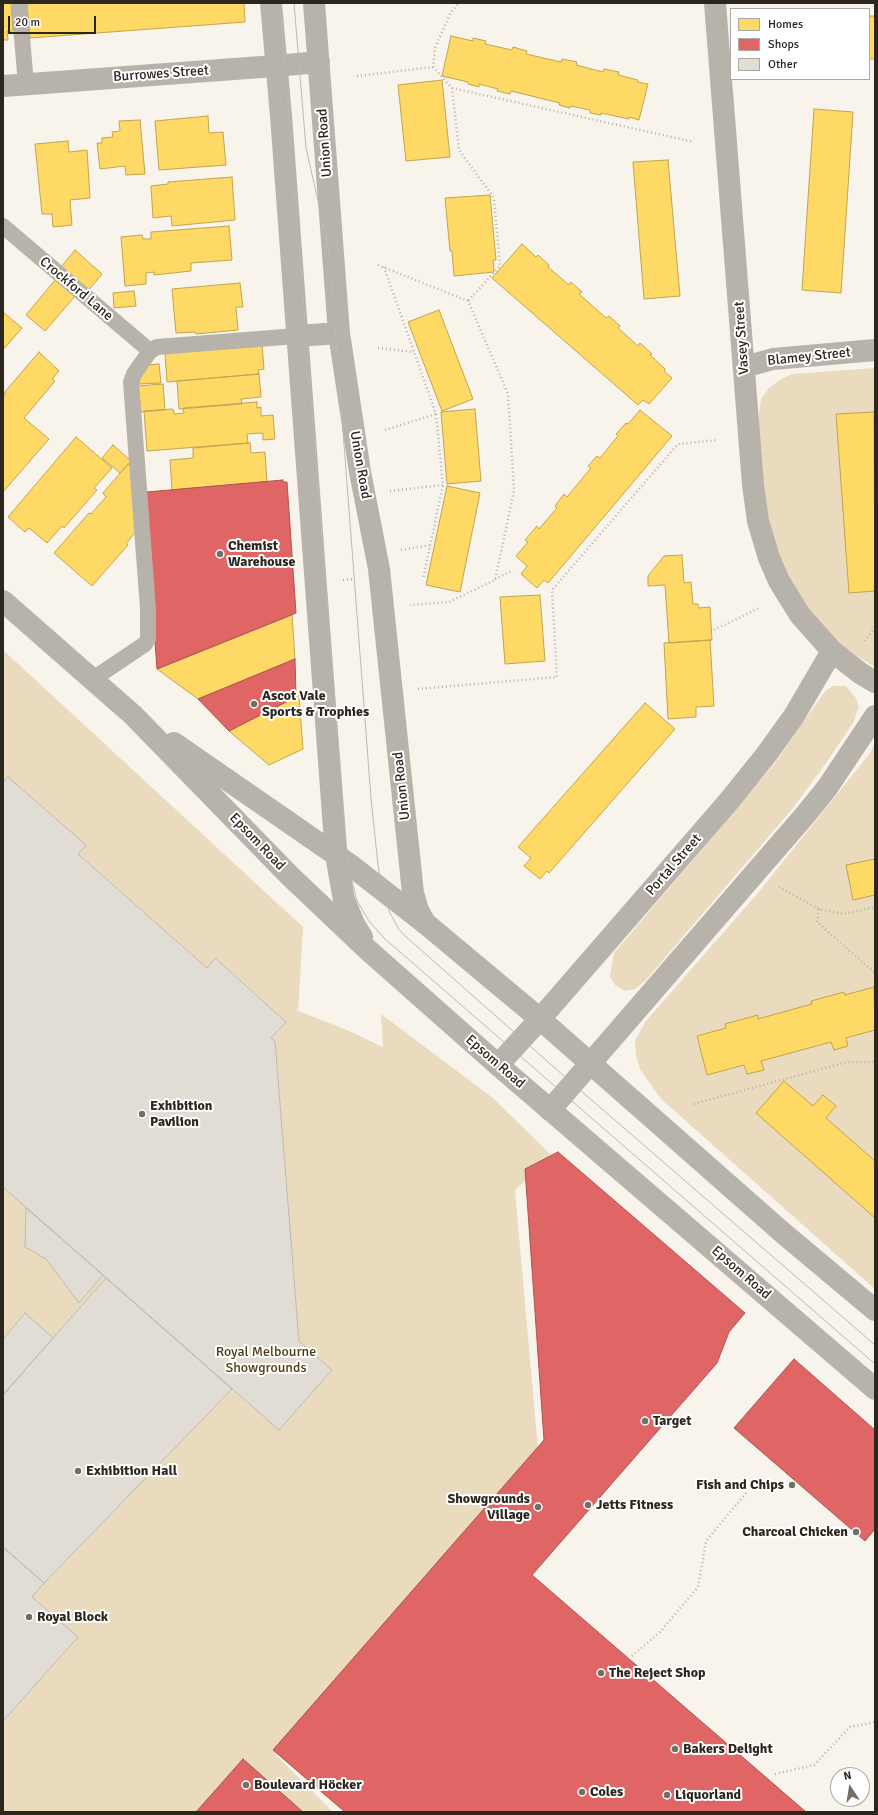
<!DOCTYPE html>
<html>
<head>
<meta charset="utf-8">
<style>
	body { margin:0 }
	#map { position:relative; width:878px; height:1815px; overflow:hidden; background:#f8f4ec; font-family:Signika,sans-serif }
	canvas { display:block }
	.frame { position:absolute; inset:0; border:4px solid #2c271e; pointer-events:none }
	.legend { position:absolute; left:730px; top:8px; width:140px; height:72px; box-sizing:border-box; background:#fff; border:1px solid #aba9a5; margin:0; padding:5px 7px; list-style:none; font-size:12px; color:#2c271e }
	.legend li { display:flex; align-items:center; gap:8px; height:20px }
	.legend b { width:20px; border:1px solid #aba9a5 }
	.north { position:absolute; left:830px; top:1767px; width:40px; height:40px; box-sizing:border-box; background:#fff; border:1px solid #aba9a5; border-radius:50%; rotate:348deg; font-size:11px; font-weight:700; line-height:16px; text-align:center; color:#2c271e }
	.north::after { content:''; display:block; margin:auto; width:14px; height:18px; background:#736f66; clip-path:polygon(50% 0,100% 100%,50% 72%,0 100%) }
	.scale { position:absolute; left:8px; top:16px; width:88px; height:18px; box-sizing:border-box; border:2px solid #2c271e; border-top:0; padding-left:5px; font-size:12px; line-height:14px; white-space:nowrap; color:#2c271e; -webkit-text-stroke:3px #fff; paint-order:stroke }
</style>
</head>
<body>
<div id="map">
<canvas width="878" height="1815"></canvas>
<div class="frame"></div>
<ul class="legend">
<li><b style="height:11px;background:#ffd966"></b>Homes</li>
<li><b style="height:11px;background:#e06666"></b>Shops</li>
<li><b style="height:11px;background:#e1ddd5"></b>Other</li>
</ul>
<div class="north">N</div>
<div class="scale">20 m</div>
</div>
<script>
const ctx = document.querySelector('canvas').getContext('2d');
ctx.lineJoin = 'round';
function paint(path, color) { ctx.fillStyle = color; ctx.fill(path, 'evenodd'); }
const toPath = rows => new Path2D(rows.map(r => 'M' + r).join(''));
function trace(path, color, width, dash) { ctx.strokeStyle = color; ctx.lineWidth = width; ctx.lineCap = dash ? 'butt' : 'round'; ctx.setLineDash(dash || []); ctx.stroke(path); }
function write(font, color, halo, rows, align = 'center') {
  ctx.font = font + ' Signika,sans-serif'; ctx.lineWidth = 4; ctx.setLineDash([]); ctx.textBaseline = 'middle'; ctx.strokeStyle = halo; ctx.fillStyle = color; for (const [text, x, y, turn = 0] of rows) {
    ctx.save(); ctx.translate(x, y); ctx.rotate((+turn || 0) * Math.PI / 180); ctx.textAlign = isNaN(turn) ? turn : align; if (halo) ctx.strokeText(text, 0, 0); ctx.fillText(text, 0, 0); ctx.restore();
  }
}
const green = toPath([
	[875,368,875,667,843,647,819,623,800,598,784,567,772,538,765,504,759,441,759,415,761,399,769,388,780,380,792,374],
	[3,650,303,927,298,1011,347,1030,383,1047,381,1014,493,1098,552,1156,515,1190,538,1450,275,1754,333,1812,3,1812],
	[833,686,846,686,856,698,859,707,853,723,826,763,793,808,646,980,635,989,625,991,615,985,610,976,614,953,775,763,825,691],
	[875,742,875,1289,660,1098,640,1069,636,1055,635,1041,645,1022,758,893,870,753]
]);
const homes = toPath([
	[3,3,11,3,13,31,7,31,8,40,3,40,3,3],
	[27,3,244,3,245,22,30,38,27,3],
	[869,16,875,16,875,59,869,59,869,16],
	[451,36,473,41,473,38,486,41,485,44,512,50,513,47,527,51,526,54,561,62,562,59,577,62,576,65,603,72,604,69,619,72,618,75,638,80,637,82,648,84,639,120,629,117,629,119,601,113,601,115,590,113,590,110,571,106,570,108,559,105,560,103,511,91,510,94,497,91,498,89,479,84,479,87,468,84,468,82,442,76,451,36],
	[442,80,450,157,406,161,398,85,442,80],
	[814,109,853,112,841,293,802,290,814,109],
	[208,116,209,133,223,132,226,165,159,170,155,121,208,116],
	[140,120,145,174,126,175,125,166,100,169,97,143,102,143,102,138,113,137,112,132,120,131,119,121,140,120],
	[68,141,69,152,87,150,90,198,70,200,72,225,53,227,52,214,42,214,35,144,68,141],
	[668,160,680,296,644,299,633,162,668,160],
	[232,177,235,220,172,226,171,216,153,218,151,186,168,184,168,182,232,177],
	[490,195,496,260,493,260,494,272,454,276,452,251,450,251,445,198,490,195],
	[229,226,232,260,191,263,191,271,154,275,154,272,146,273,146,284,125,286,121,237,142,235,143,239,151,239,151,232,229,226],
	[522,244,536,257,538,255,549,265,548,267,569,285,571,282,582,292,579,294,606,318,609,316,620,326,618,328,638,346,640,343,652,354,650,355,665,369,664,371,672,378,649,404,643,400,638,405,492,278,522,244],
	[75,250,102,274,88,291,61,267,75,250],
	[56,279,75,296,45,331,26,315,56,279],
	[240,283,243,307,236,307,238,330,196,334,195,332,176,333,172,289,240,283],
	[134,291,136,306,114,308,113,293,134,291],
	[439,310,473,399,442,411,408,322,439,310],
	[3,312,22,328,3,350,3,312],
	[262,344,264,369,258,370,259,374,167,382,165,353,262,344],
	[39,352,59,371,52,379,55,381,24,418,49,439,3,492,3,397,6,394,4,393,39,352],
	[159,364,161,383,139,384,138,376,147,365,159,364],
	[259,374,261,397,241,399,242,404,179,409,177,381,259,374],
	[163,384,165,410,141,412,138,386,163,384],
	[257,402,257,408,261,407,261,416,273,415,275,439,263,440,263,433,247,434,248,443,147,451,144,411,173,409,174,414,184,413,183,408,257,402],
	[475,409,481,481,447,484,441,412,475,409],
	[640,410,672,436,548,583,544,580,537,588,521,574,527,566,516,556,528,542,525,540,537,526,539,529,557,508,555,506,564,494,567,497,591,468,588,466,597,456,600,458,618,436,616,434,626,423,628,424,640,410],
	[874,412,875,591,849,593,836,414,874,412],
	[76,437,112,468,94,488,97,490,64,528,62,526,47,543,29,528,25,532,8,517,76,437],
	[250,443,251,453,265,452,267,482,172,490,170,460,193,458,193,448,250,443],
	[113,445,131,461,120,473,102,458,113,445],
	[128,464,131,467,136,531,126,544,128,545,92,586,54,553,89,513,91,514,106,497,103,493,128,464],
	[447,486,480,493,460,592,426,585,447,486],
	[682,555,684,583,691,582,693,604,698,604,699,608,710,607,712,640,669,643,665,585,648,586,648,576,664,556,682,555],
	[540,595,545,661,505,664,500,597,540,595],
	[292,615,295,659,198,699,157,669,292,615],
	[710,640,714,706,696,707,696,717,668,719,664,643,710,640],
	[299,695,303,749,269,765,229,731,299,695],
	[645,703,675,729,549,873,547,871,540,879,524,866,531,858,518,847,645,703],
	[875,859,875,895,853,900,846,865,875,859],
	[874,987,875,1030,846,1038,848,1046,834,1050,831,1042,761,1061,764,1070,747,1074,744,1065,707,1075,697,1036,726,1028,725,1024,758,1015,758,1019,812,1004,811,1001,844,992,845,995,874,987],
	[784,1081,813,1106,823,1095,836,1106,826,1118,875,1161,875,1218,756,1113,784,1081]
]);
const shops = toPath([
	[283,480,283,482,287,482,296,613,157,669,144,494,147,492,283,480],
	[295,659,296,697,229,731,198,699,295,659],
	[558,1152,745,1313,729,1332,717,1363,532,1575,806,1812,345,1812,273,1750,544,1440,525,1169,558,1152],
	[794,1359,875,1430,875,1529,865,1541,734,1428,794,1359],
	[243,1759,303,1812,196,1812,243,1759]
]);
const building = toPath([
	[8,777,86,845,78,854,207,968,215,958,286,1022,271,1038,275,1041,299,1341,332,1370,279,1430,3,1187,3,782,8,777],
	[26,1208,103,1275,79,1303,46,1259,25,1247,26,1208],
	[106,1278,232,1389,44,1583,3,1547,3,1395,106,1278],
	[25,1313,53,1338,3,1395,3,1339,25,1313],
	[3,1547,44,1583,32,1597,78,1637,3,1721,3,1547]
]);
const path = toPath([
	[433,67,452,88,459,150,494,198,500,266,468,301],
	[357,76,433,67,435,48,451,12,459,3],
	[452,88,694,142],
	[378,265,468,301,508,394,514,491,495,580,449,602,410,605],
	[384,267,436,414,443,485,423,579],
	[378,348,414,352],
	[385,430,436,414],
	[390,491,443,485],
	[401,550,431,545],
	[495,579,513,570],
	[343,580,354,579],
	[714,630,759,608],
	[865,641,875,627],
	[418,689,557,677,552,590,678,444,718,440],
	[779,887,819,909,844,914,875,907],
	[819,909,817,922,875,973],
	[694,1104,847,1062,875,1062],
	[632,1656,660,1632,698,1587,706,1541,747,1492],
	[775,1774,814,1765,850,1727,875,1722]
]);
const service = toPath([
	[19,3,26,84],
	[3,226,150,351],
	[93,679,145,644,148,639,148,609,131,382,134,374,150,351,157,347,297,336]
]);
const minor = toPath([
	[715,3,753,485,758,521,769,558,779,581,800,615,832,651,860,673,875,682],
	[3,86,275,66],
	[744,367,773,359,875,350],
	[498,1065,540,1019,729,801,766,755,794,716,832,651],
	[550,1110,806,814,827,788,875,716]
]);
const tertiary = toPath([
	[271,3,281,116,336,855],
	[314,3,339,333,360,472,379,569,413,893,418,910,425,923],
	[275,66,319,62],
	[297,336,339,333]
]);
const secondary = toPath([
	[3,601,133,715,290,876,368,950,498,1065,875,1389],
	[174,743,349,864,425,923,540,1019,783,1233,875,1310],
	[336,855,344,900,354,924,362,937]
]);
const tram = toPath([
	[280,3,347,853,350,873,357,901,369,921,384,938,875,1364],
	[294,3,306,148,327,240,330,261,371,798,378,865,382,889,389,911,398,928,404,935,573,1084,875,1345]
]);
const markers = [
	[220,554,4,"#736f66"],
	[254,704,4,"#736f66"],
	[142,1114,4,"#736f66"],
	[645,1421,4,"#736f66"],
	[78,1471,4,"#736f66"],
	[792,1485,4,"#736f66"],
	[588,1505,4,"#736f66"],
	[538,1507,4,"#736f66"],
	[856,1532,4,"#736f66"],
	[29,1617,4,"#736f66"],
	[601,1673,4,"#736f66"],
	[675,1749,4,"#736f66"],
	[246,1785,4,"#736f66"],
	[582,1792,4,"#736f66"],
	[667,1795,4,"#736f66"]
];
const streetNames = [
	["Burrowes Street",161,74,-4],
	["Union Road",325,143,-94],
	["Crockford Lane",76,289,40],
	["Vasey Street",742,338,-94],
	["Blamey Street",809,357,-6],
	["Union Road",360,465,80],
	["Union Road",402,786,-96],
	["Epsom Road",257,842,46],
	["Portal Street",674,865,-49],
	["Epsom Road",495,1062,41],
	["Epsom Road",741,1273,41]
];
const poiNames = [
	["Chemist",228,546],
	["Warehouse",228,562],
	["Ascot Vale",262,696],
	["Sports & Trophies",262,712],
	["Exhibition",150,1106],
	["Pavilion",150,1122],
	["Target",653,1421],
	["Exhibition Hall",86,1471],
	["Fish and Chips",784,1485,"right"],
	["Showgrounds",530,1499,"right"],
	["Village",530,1515,"right"],
	["Jetts Fitness",596,1505],
	["Charcoal Chicken",848,1532,"right"],
	["Royal Block",37,1617],
	["The Reject Shop",609,1673],
	["Bakers Delight",683,1749],
	["Boulevard Höcker",254,1785],
	["Coles",590,1792],
	["Liquorland",675,1795]
];
const parkNames = [
	["Royal Melbourne",266,1352],
	["Showgrounds",266,1368]
];
paint(green, '#eadabe');
paint(homes, '#ffd966');
trace(homes, '#c0a450', 1);
paint(shops, '#e06666');
trace(shops, '#aa5350', 1);
paint(building, '#e1ddd5');
trace(building, '#bebab3', 1);
trace(path, '#b5b2ab', 2.5, [1, 3]);
trace(service, '#b7b3ab', 16);
trace(minor, '#b7b3ab', 22);
trace(tertiary, '#b7b3ab', 22);
trace(secondary, '#b7b2aa', 22);
trace(tram, '#bcb8b2', 1);
for (const [x, y, r, color] of markers) { const dot = new Path2D(); dot.arc(x, y, r, 0, 2 * Math.PI); ctx.fillStyle = color; ctx.fill(dot); trace(dot, '#fff', 1.5); }
write('14px', '#2c271e', '#fff', streetNames);
write('bold 14px', '#2c271e', '#fff', poiNames, 'left');
write('14px', '#4d3911', '#fff', parkNames);
</script>
</body>
</html>
